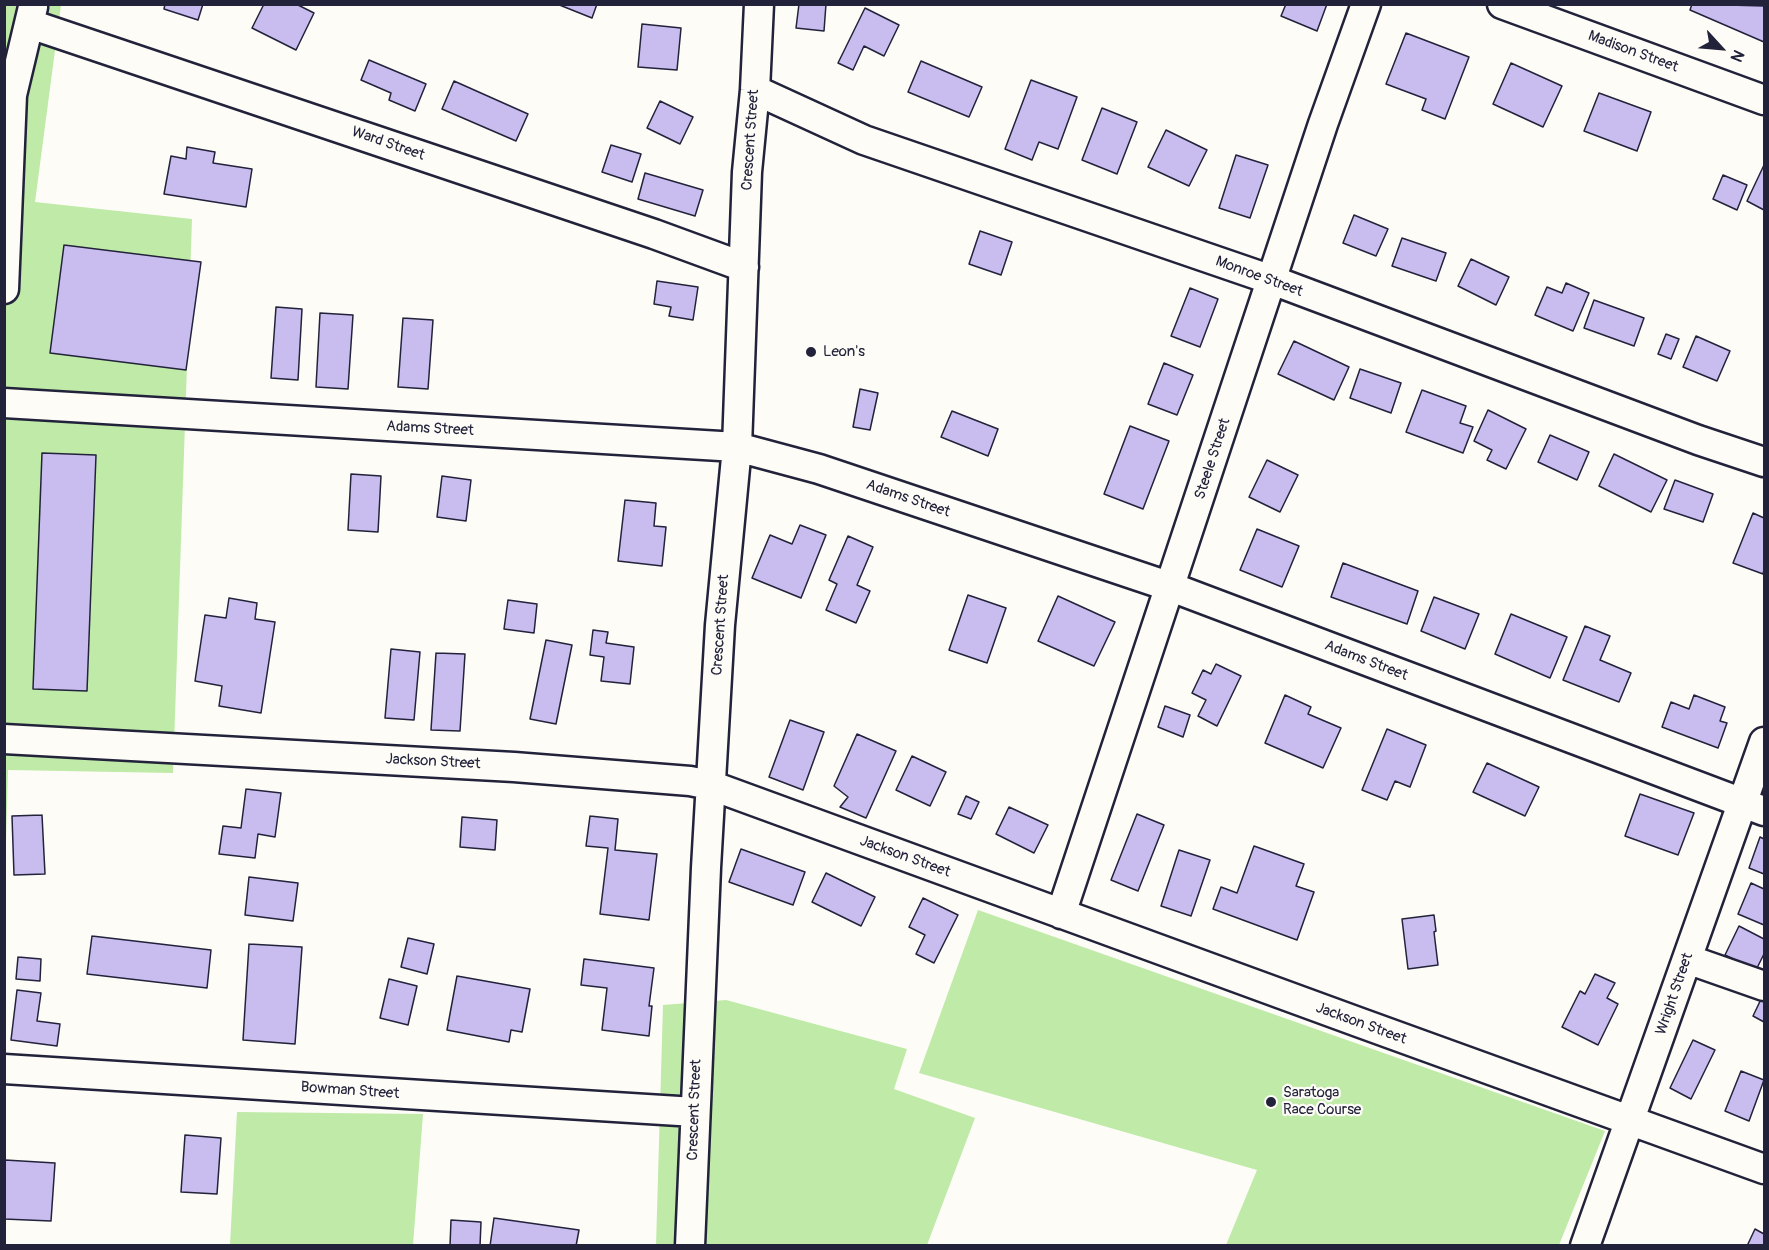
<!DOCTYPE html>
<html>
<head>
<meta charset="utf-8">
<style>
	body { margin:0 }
	#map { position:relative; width:1769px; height:1250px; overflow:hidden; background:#fdfcf7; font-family:Pangolin,sans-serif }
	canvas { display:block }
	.frame { position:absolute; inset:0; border:6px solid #22223b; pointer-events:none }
	.north { position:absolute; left:1691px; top:18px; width:60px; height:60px; -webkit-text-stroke:4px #fdfcf7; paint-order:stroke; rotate:116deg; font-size:16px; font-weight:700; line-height:24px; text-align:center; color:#22223b }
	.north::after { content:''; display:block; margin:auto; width:21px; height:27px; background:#22223b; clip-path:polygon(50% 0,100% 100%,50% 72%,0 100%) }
</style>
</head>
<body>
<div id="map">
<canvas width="1769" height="1250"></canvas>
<div class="frame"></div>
<div class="north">N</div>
</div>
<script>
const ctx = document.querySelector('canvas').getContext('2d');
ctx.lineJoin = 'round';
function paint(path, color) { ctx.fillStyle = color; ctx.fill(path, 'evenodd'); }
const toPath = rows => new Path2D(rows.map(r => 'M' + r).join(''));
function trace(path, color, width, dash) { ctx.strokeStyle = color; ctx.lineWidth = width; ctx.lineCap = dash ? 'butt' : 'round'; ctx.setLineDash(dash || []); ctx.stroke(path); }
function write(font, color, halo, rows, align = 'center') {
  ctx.font = font + ' Pangolin,sans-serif'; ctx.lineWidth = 4.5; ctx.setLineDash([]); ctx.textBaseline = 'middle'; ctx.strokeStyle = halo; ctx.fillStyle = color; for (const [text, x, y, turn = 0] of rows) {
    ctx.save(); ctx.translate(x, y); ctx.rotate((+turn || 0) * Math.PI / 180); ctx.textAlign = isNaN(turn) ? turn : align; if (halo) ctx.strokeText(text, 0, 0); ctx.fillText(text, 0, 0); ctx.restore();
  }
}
const green = toPath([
	[5,5,61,5,35,202,192,219,173,773,8,770,5,877],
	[978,910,1605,1131,1559,1245,1226,1245,1257,1170,919,1073],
	[726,1000,907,1049,894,1089,975,1118,927,1245,656,1246,663,1005],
	[237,1112,423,1114,413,1245,230,1245]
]);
const building = toPath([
	[165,4,203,4,198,20,164,9,165,4],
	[264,4,296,4,314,13,296,50,252,28,264,4],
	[557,4,597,4,592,18,557,4],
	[799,4,826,4,824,31,796,28,799,4],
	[1286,4,1327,4,1317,31,1281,16,1286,4],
	[1692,4,1764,6,1764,42,1690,10,1692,4],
	[865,8,899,25,884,56,864,46,853,70,838,63,865,8],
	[642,24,681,28,677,70,638,67,642,24],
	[1406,33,1469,57,1445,119,1422,110,1426,99,1386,84,1406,33],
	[369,60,426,84,415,111,389,100,391,93,361,80,369,60],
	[921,61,982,87,969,117,908,92,921,61],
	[1511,63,1562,86,1543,127,1493,104,1511,63],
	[1031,80,1077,97,1058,149,1039,142,1032,160,1005,149,1031,80],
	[454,81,528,114,516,141,442,109,454,81],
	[1599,93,1651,112,1637,151,1584,131,1599,93],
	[660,101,693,117,680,144,647,128,660,101],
	[1102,108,1137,122,1117,174,1082,160,1102,108],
	[1166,130,1207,150,1189,186,1148,167,1166,130],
	[611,145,641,154,632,182,602,172,611,145],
	[187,147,215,152,213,163,252,169,246,207,164,194,171,156,186,159,187,147],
	[1236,155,1268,165,1250,218,1219,208,1236,155],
	[1764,165,1764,210,1747,201,1764,165],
	[645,173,703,190,695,216,638,199,645,173],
	[1723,175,1747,185,1737,210,1713,199,1723,175],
	[1354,215,1388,229,1376,256,1343,243,1354,215],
	[980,231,1012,242,1001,275,969,264,980,231],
	[1402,238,1446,253,1436,281,1392,266,1402,238],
	[64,245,201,262,186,370,50,353,64,245],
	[1471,259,1509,277,1496,305,1458,286,1471,259],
	[657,281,698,287,693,320,669,316,671,307,654,304,657,281],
	[1566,283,1589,293,1573,331,1535,315,1547,287,1562,293,1566,283],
	[1190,288,1218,299,1200,347,1171,336,1190,288],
	[1594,300,1644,318,1634,346,1584,328,1594,300],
	[276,307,302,309,298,380,271,378,276,307],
	[320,313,353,315,348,389,316,387,320,313],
	[403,318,433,320,428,389,398,387,403,318],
	[1666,334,1679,339,1671,359,1658,354,1666,334],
	[1696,336,1730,351,1717,381,1683,367,1696,336],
	[1294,341,1349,367,1334,400,1278,374,1294,341],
	[1164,363,1193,375,1177,415,1148,404,1164,363],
	[1360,369,1401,383,1391,413,1350,398,1360,369],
	[860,389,878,393,870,430,853,427,860,389],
	[1422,390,1466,406,1460,423,1473,427,1463,453,1406,432,1422,390],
	[1488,410,1526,429,1506,469,1487,460,1492,450,1474,441,1488,410],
	[952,411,998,429,988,456,941,437,952,411],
	[1130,426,1169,441,1143,509,1104,494,1130,426],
	[1550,435,1589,452,1577,480,1538,462,1550,435],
	[42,453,96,455,87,691,33,689,42,453],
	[1614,454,1667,480,1651,512,1599,486,1614,454],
	[1267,460,1298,475,1280,512,1249,497,1267,460],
	[351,474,381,476,378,532,348,530,351,474],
	[442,476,471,480,466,521,437,517,442,476],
	[1675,480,1713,494,1703,522,1664,509,1675,480],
	[625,500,656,503,654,526,666,527,662,566,618,561,625,500],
	[1753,513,1764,518,1764,570,1763,574,1733,563,1753,513],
	[800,525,826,535,801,598,752,578,770,535,792,544,800,525],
	[1257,529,1299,546,1282,587,1240,570,1257,529],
	[848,536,873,547,857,585,870,591,856,623,826,610,837,584,829,580,848,536],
	[1343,563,1418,591,1407,624,1331,597,1343,563],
	[968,595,1006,608,987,663,949,650,968,595],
	[1058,596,1115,622,1094,666,1038,641,1058,596],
	[1434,597,1479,614,1465,649,1421,631,1434,597],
	[229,598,257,603,255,619,275,622,261,713,219,706,222,686,195,681,205,615,226,618,229,598],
	[508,600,537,604,534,633,504,629,508,600],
	[1511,614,1567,637,1550,678,1495,654,1511,614],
	[1585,626,1610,636,1600,660,1631,673,1619,702,1563,680,1585,626],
	[593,630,608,632,606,643,634,647,630,684,601,681,604,657,590,655,593,630],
	[546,640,572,645,556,724,530,719,546,640],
	[391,649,420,652,414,720,385,718,391,649],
	[436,653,465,654,460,731,431,730,436,653],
	[1216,664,1241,676,1217,726,1198,716,1206,700,1192,693,1203,670,1211,674,1216,664],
	[1285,695,1311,707,1308,714,1341,728,1323,768,1265,743,1285,695],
	[1694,695,1725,707,1720,721,1727,723,1718,748,1662,727,1671,702,1689,709,1694,695],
	[1165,706,1190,715,1183,737,1158,727,1165,706],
	[790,720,824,732,803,790,769,777,790,720],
	[1387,729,1426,745,1410,787,1395,781,1387,800,1362,790,1387,729],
	[857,734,896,751,866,818,840,807,848,797,834,786,857,734],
	[912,756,946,772,930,806,896,790,912,756],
	[1487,763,1539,787,1525,816,1473,792,1487,763],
	[246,789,281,793,275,837,258,834,255,858,219,854,223,826,241,828,246,789],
	[1640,794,1694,813,1678,855,1625,836,1640,794],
	[966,796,979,802,971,819,958,814,966,796],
	[1009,807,1048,825,1034,853,996,834,1009,807],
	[1137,814,1164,825,1138,891,1111,880,1137,814],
	[42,815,45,874,14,875,12,816,42,815],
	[590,816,618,819,615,850,657,854,649,920,600,914,608,848,586,846,590,816],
	[462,817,497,820,495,850,460,847,462,817],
	[1760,837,1764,839,1764,874,1749,868,1760,837],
	[1254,846,1304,864,1296,886,1314,892,1297,940,1213,909,1221,887,1237,893,1254,846],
	[741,849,805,872,793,905,729,882,741,849],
	[1179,850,1210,860,1191,916,1161,906,1179,850],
	[826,873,875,897,861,926,812,902,826,873],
	[249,877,298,883,293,921,245,915,249,877],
	[1751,883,1764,889,1764,925,1738,914,1751,883],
	[923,898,958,915,934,963,916,954,925,935,909,927,923,898],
	[1434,915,1436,931,1434,932,1438,965,1408,969,1402,919,1434,915],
	[1739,926,1764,939,1764,954,1756,970,1725,955,1739,926],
	[92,936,211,950,207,988,87,974,92,936],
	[408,938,434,944,427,974,401,967,408,938],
	[249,944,302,947,295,1044,243,1040,249,944],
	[18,957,41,959,40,981,16,979,18,957],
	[584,959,654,968,649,1006,652,1006,649,1036,602,1030,607,988,581,985,584,959],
	[1595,974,1615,983,1607,998,1618,1004,1598,1045,1562,1027,1580,991,1585,994,1595,974],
	[457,976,530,989,522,1032,511,1030,509,1042,447,1030,457,976],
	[389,979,417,986,408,1025,380,1018,389,979],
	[17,990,41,993,37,1021,60,1024,57,1046,11,1040,17,990],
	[1763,995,1764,995,1764,1022,1753,1016,1763,995],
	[1693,1040,1715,1050,1691,1099,1670,1088,1693,1040],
	[1741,1071,1764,1080,1749,1121,1725,1111,1741,1071],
	[185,1135,221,1138,217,1194,181,1192,185,1135],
	[5,1160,55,1163,51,1221,4,1219,5,1160],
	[494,1218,579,1230,576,1246,490,1246,494,1218],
	[451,1220,481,1222,480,1246,450,1246,451,1220],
	[1755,1229,1764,1234,1764,1246,1747,1246,1755,1229]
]);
const minor = toPath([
	[1502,4,1764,100],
	[30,24,654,234,744,267],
	[755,90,864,140,1272,280,1698,440,1764,462],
	[4,289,12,95,33,7],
	[4,403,737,447,819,469,1171,587,1764,811],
	[4,739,514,767,690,781,710,785,1358,1022,1764,1169],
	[1061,914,1323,124,1366,4],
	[1687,959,1764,986],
	[4,1069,695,1112],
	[690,1246,706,868,720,625,737,447,747,172,755,90,759,4],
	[1585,1246,1764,742]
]);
const markers = [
	[811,352,6,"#22223b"],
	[1271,1102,6,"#22223b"]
];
const streetNames = [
	["Madison Street",1633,52,20],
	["Crescent Street",751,140,-86],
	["Ward Street",388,144,19],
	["Monroe Street",1259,277,20],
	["Adams Street",430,429,3],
	["Steele Street",1213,459,-72],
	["Adams Street",908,499,19],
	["Crescent Street",721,625,-86],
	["Adams Street",1366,661,21],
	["Jackson Street",433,762,3],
	["Jackson Street",905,857,20],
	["Wright Street",1675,994,-71],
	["Jackson Street",1361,1024,20],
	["Bowman Street",350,1091,4],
	["Crescent Street",695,1110,-88]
];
const poiNames = [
	["Leon's",823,352],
	["Saratoga",1283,1093],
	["Race Course",1283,1110]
];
paint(green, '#bfeaa7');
paint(building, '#c9bdef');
trace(building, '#22223b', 1.5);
trace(minor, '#22223b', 33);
trace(minor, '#fdfcf7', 28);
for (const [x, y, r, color] of markers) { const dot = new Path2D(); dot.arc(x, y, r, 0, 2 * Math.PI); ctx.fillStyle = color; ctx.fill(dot); trace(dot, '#fdfcf7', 2); }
write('15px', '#22223b', '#fdfcf7', streetNames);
write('15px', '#22223b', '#fdfcf7', poiNames, 'left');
</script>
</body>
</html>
